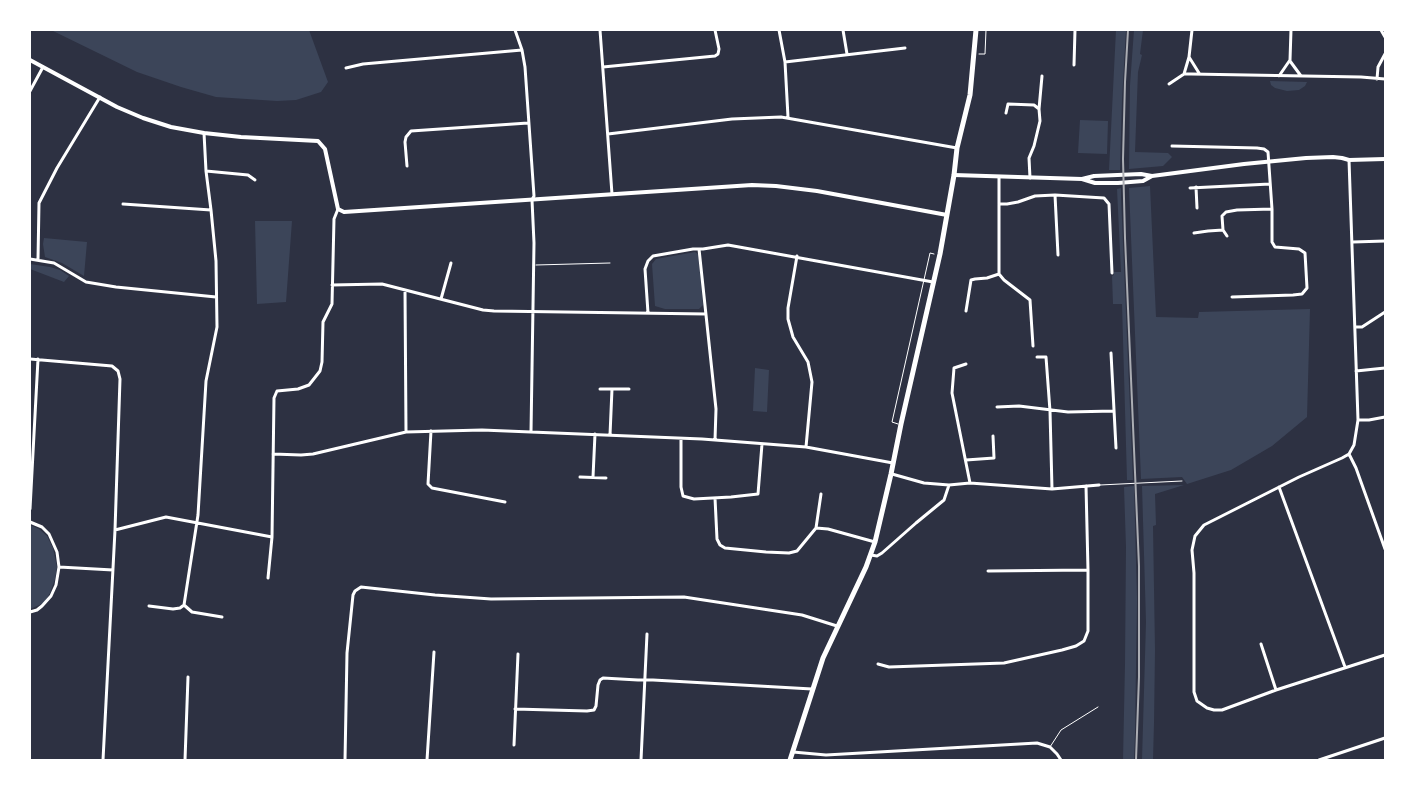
<!DOCTYPE html>
<html>
<head>
<meta charset="utf-8">
<style>
	body { margin:0 }
	#map { position:relative; width:1415px; height:790px; overflow:hidden; background:#2d3142; font-family:Helvetica,sans-serif }
	canvas { display:block }
	.frame { position:absolute; inset:0; border:31px solid #fff; pointer-events:none }
</style>
</head>
<body>
<div id="map">
<canvas width="1415" height="790"></canvas>
<div class="frame"></div>
</div>
<script>
const ctx = document.querySelector('canvas').getContext('2d');
ctx.lineJoin = 'round';
function paint(path, color) { ctx.fillStyle = color; ctx.fill(path, 'evenodd'); }
const toPath = rows => new Path2D(rows.map(r => 'M' + r).join(''));
function trace(path, color, width, dash) { ctx.strokeStyle = color; ctx.lineWidth = width; ctx.lineCap = dash ? 'butt' : 'round'; ctx.setLineDash(dash || []); ctx.stroke(path); }
const green = toPath([
	[51,30,309,30,328,82,321,92,296,100,277,101,216,97,181,87,137,72],
	[1116,30,1126,30,1122,100,1120,170,1109,170],
	[1134,30,1143,30,1140,54,1142,55,1138,72,1135,152,1168,153,1172,157,1163,166,1129,169,1130,85],
	[1270,81,1307,82,1305,86,1299,90,1287,91,1275,88,1271,85],
	[1080,120,1108,121,1107,154,1078,153],
	[1150,186,1156,317,1198,318,1199,312,1310,309,1307,417,1272,446,1231,470,1187,484,1182,477,1141,479,1129,188],
	[1121,188,1121,196,1133,480,1127,480,1122,304,1113,304,1112,276,1114,275,1114,272,1121,272,1117,189],
	[255,221,292,221,286,302,257,304],
	[44,238,87,242,84,276,62,263,45,257,43,244],
	[695,252,698,254,703,305,699,309,665,309,655,306,652,264,656,259],
	[30,264,50,267,60,270,69,276,64,282,30,269],
	[755,368,769,370,767,412,753,411],
	[1184,485,1155,494,1156,525,1153,526,1155,650,1154,723,1153,760,1142,760,1146,622,1142,486],
	[1134,486,1137,599,1135,734,1134,760,1123,760,1125,664,1126,547,1124,487],
	[30,525,39,529,47,536,53,548,57,567,55,579,50,593,44,603,30,609]
]);
const service = toPath([
	[979,54,985,54,986,30],
	[536,265,610,263],
	[898,424,892,422,930,253,934,254],
	[1100,485,1182,481],
	[1050,747,1061,730,1098,707]
]);
const minor = toPath([
	[515,30,522,50,525,67,534,196,532,200,534,243,531,432],
	[600,30,612,194],
	[779,30,785,62,788,117],
	[843,30,847,54],
	[1381,30,1385,37],
	[1189,57,1199,73],
	[1290,61,1301,76],
	[785,62,905,48],
	[1074,65,1075,30],
	[603,67,715,56,718,54,719,49,715,30],
	[346,68,363,64,522,50],
	[1184,74,1189,57,1192,30],
	[1279,76,1290,60,1291,30],
	[1377,79,1378,67,1385,54],
	[1169,84,1184,74,1191,74,1361,77,1385,79],
	[30,91,43,67],
	[1039,109,1042,76],
	[1006,113,1008,104,1034,105,1039,109,1040,121,1034,146,1029,158,1030,178],
	[608,134,732,119,781,117,957,148],
	[1172,146,1257,148,1264,149,1268,152,1272,209,1272,242,1275,247,1299,249,1305,253,1307,288,1302,294,1293,295,1232,297],
	[1349,160,1358,420,1354,445,1349,454,1342,458,1299,477,1204,525,1195,536,1192,550,1194,573,1194,692,1197,701,1207,708,1214,710,1222,710,1276,690,1385,655],
	[407,166,405,142,406,137,411,131,528,123],
	[206,171,248,175,255,180],
	[999,177,999,274,1004,280,1030,300,1033,346],
	[1196,187,1197,208],
	[1190,188,1270,184],
	[1055,195,1058,255],
	[123,204,211,210],
	[999,204,1007,204,1018,202,1035,196,1055,195,1104,198,1109,204,1112,273],
	[1223,230,1227,236],
	[1194,233,1208,231,1223,230,1222,216,1226,212,1237,210,1272,209],
	[1353,242,1385,241],
	[699,249,716,409,715,440],
	[797,256,788,308,788,319,793,337,808,362,812,382,806,447],
	[30,259,54,263,86,282,116,287,216,297],
	[38,259,39,203,57,168,100,97],
	[332,285,382,284,483,310,494,311,706,314],
	[405,290,406,432],
	[441,299,451,263],
	[966,311,971,280,975,279,987,278,999,274],
	[648,313,645,269,648,261,653,256,693,249,703,249,728,245,933,282],
	[1355,327,1362,327,1385,312],
	[1111,353,1116,448],
	[1037,357,1046,357,1050,411,1052,489],
	[30,359,112,366,118,371,120,379,115,530,103,760],
	[966,364,954,368,952,393,970,483],
	[1356,371,1385,368],
	[600,389,629,389],
	[997,407,1019,406,1068,412,1114,411],
	[1358,420,1369,420,1385,417],
	[431,431,428,484,432,488,505,502],
	[610,435,612,389],
	[681,439,681,487,683,496,694,499,731,497,758,494,762,444],
	[273,454,301,455,313,454,406,432,482,430,702,439,806,447,893,463],
	[1349,454,1356,468,1385,549],
	[966,460,994,458,993,436],
	[892,474,924,483,949,485,970,483,1052,489,1099,485],
	[580,477,606,478],
	[593,477,595,434],
	[1279,487,1345,667],
	[715,498,717,539,720,545,725,548,766,552,789,553,797,551,816,528,821,494],
	[30,509,38,359],
	[30,522,42,527,49,534,57,552,59,567,56,585,51,596,42,606,37,610,30,612],
	[816,528,828,529,875,542],
	[115,530,166,517,272,537],
	[871,555,877,556,882,553,916,523,944,500,949,485],
	[59,567,113,570],
	[988,571,1088,570],
	[268,578,272,537,274,398,277,391,298,389,309,385,320,371,322,362,323,322,332,304,334,219,338,209],
	[184,605,198,515,206,381,217,327,216,261,211,210,206,171,204,133],
	[149,606,173,609,180,608,184,605,192,612,222,617],
	[1261,644,1276,690],
	[878,664,889,667,1004,663,1062,650,1076,646,1084,641,1088,631,1088,570,1086,486],
	[515,709,587,711,594,710,596,706,598,685,600,680,603,678,638,680,653,680,812,689],
	[514,745,518,654],
	[793,752,826,755,1037,743,1050,747,1057,754,1061,760],
	[185,760,188,677],
	[345,760,347,653,353,595,355,591,361,587,435,595,491,599,684,597,802,615,837,626],
	[427,760,434,652],
	[641,760,647,634],
	[1319,760,1385,738]
]);
const tertiary = toPath([
	[30,60,117,107,143,118,171,127,204,133,241,137,318,141,325,149,338,209,344,212,752,185,776,186,817,191,947,215],
	[954,175,1082,179,1095,183,1118,183,1143,181,1152,176,1244,164,1306,158,1333,157,1342,158,1349,160,1385,159],
	[1082,179,1094,176,1141,174,1152,176]
]);
const primary = toPath([
	[790,760,823,658,866,567,875,542,891,474,901,424,940,254,954,175,957,148,970,95,976,30]
]);
const rail = toPath([
	[1128,30,1125,82,1123,159,1125,238,1139,566,1139,677,1136,760]
]);
paint(green, '#3c4559');
trace(service, '#fff', 1);
trace(minor, '#fff', 3);
trace(tertiary, '#fff', 4);
trace(primary, '#fff', 5);
trace(rail, '#abadb3', 2);
</script>
</body>
</html>
